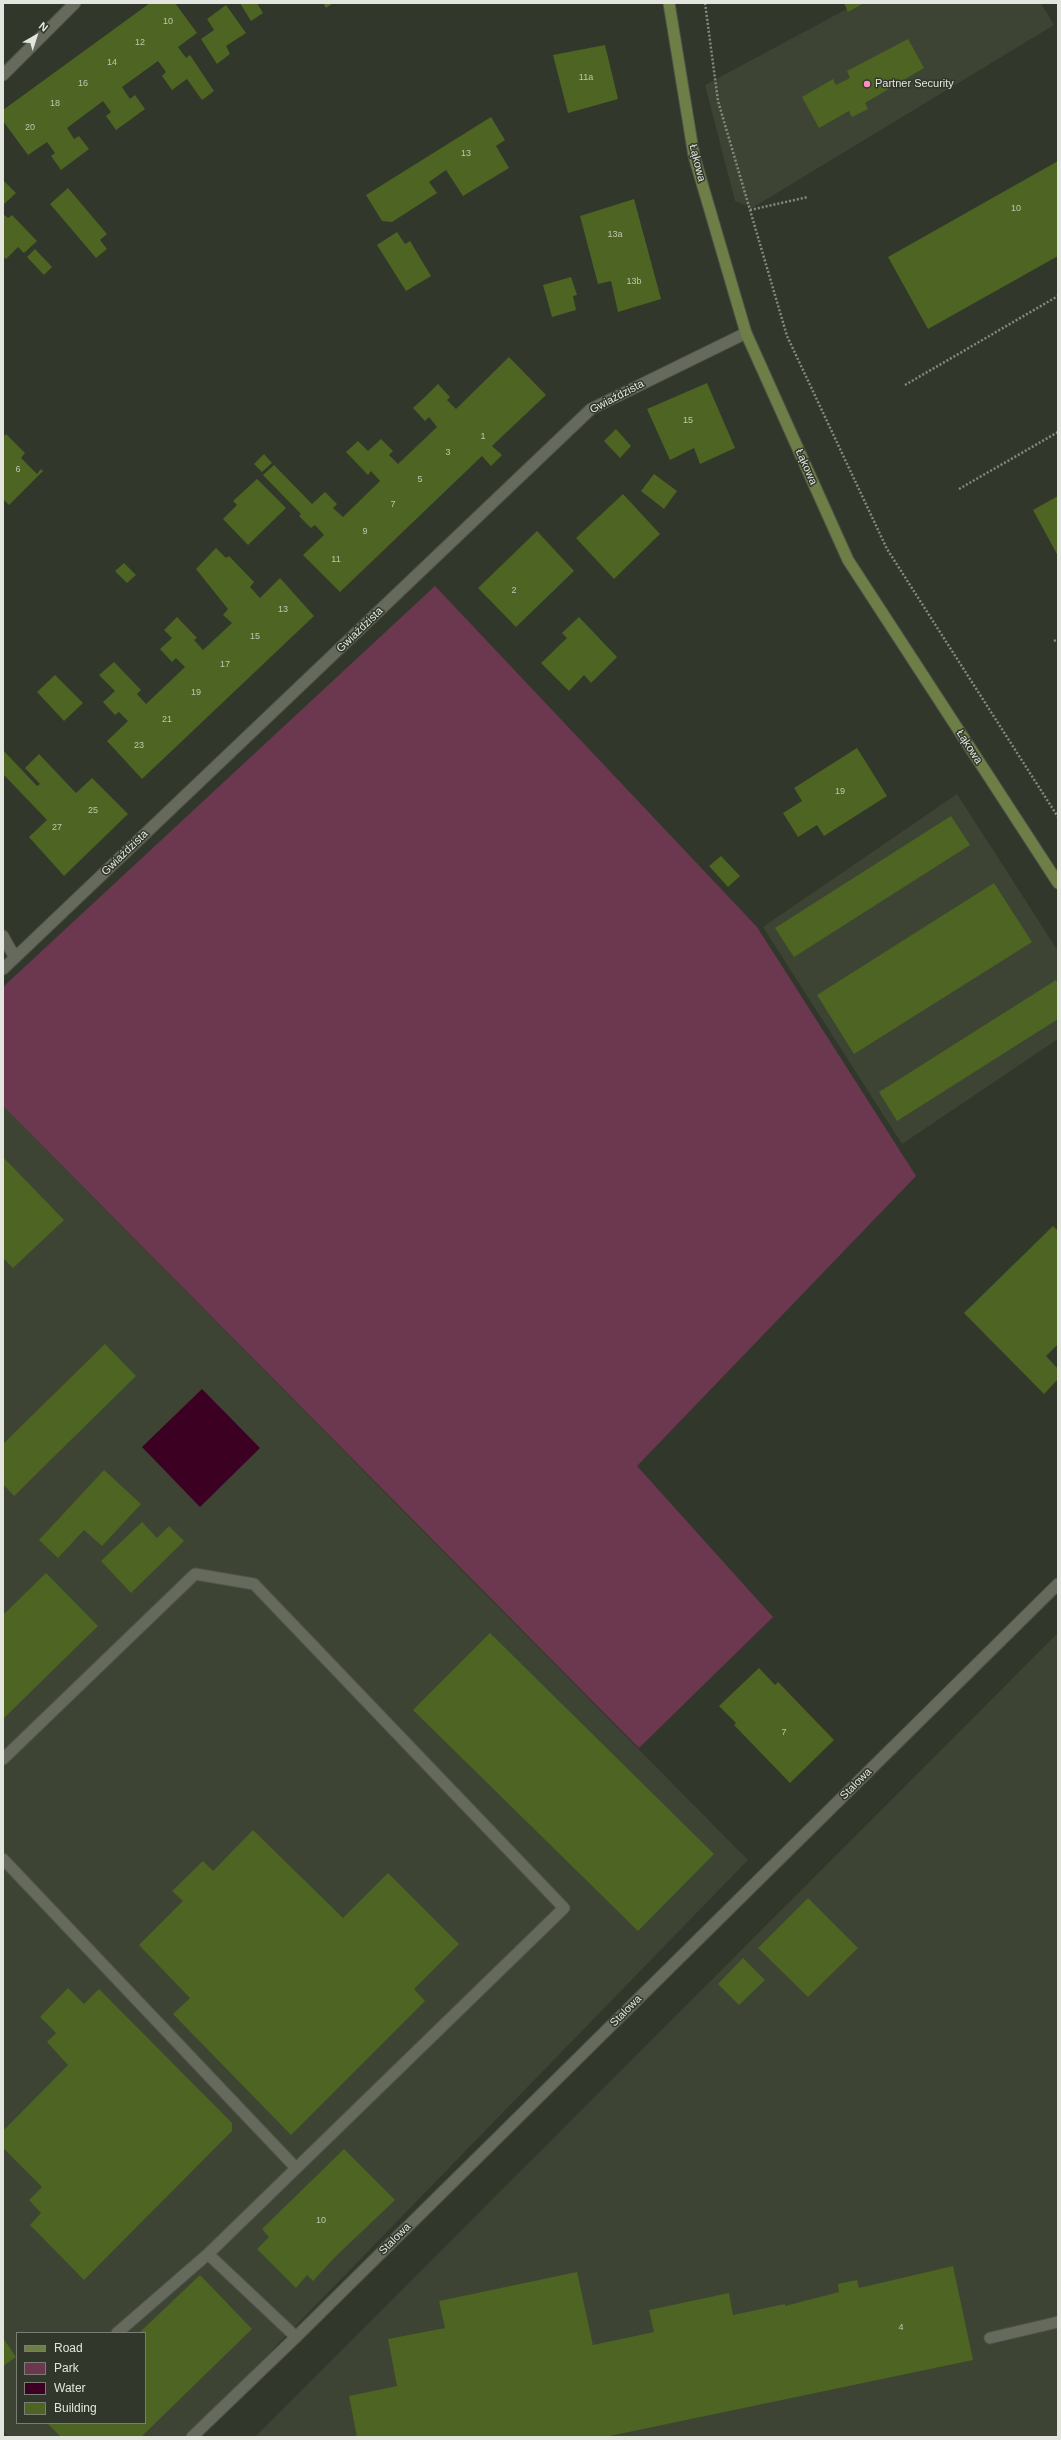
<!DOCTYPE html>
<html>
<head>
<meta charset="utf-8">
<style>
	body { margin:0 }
	#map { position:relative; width:1061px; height:2440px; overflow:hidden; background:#32372b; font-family:Arial,sans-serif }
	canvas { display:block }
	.frame { position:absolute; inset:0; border:4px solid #e3e6df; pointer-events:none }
	.legend { position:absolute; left:16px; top:2332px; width:130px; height:92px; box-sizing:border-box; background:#32372b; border:1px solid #797d73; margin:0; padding:5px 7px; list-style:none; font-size:12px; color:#e3e6df }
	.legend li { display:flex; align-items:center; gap:8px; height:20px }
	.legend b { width:20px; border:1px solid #797d73 }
	.north { position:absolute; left:16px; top:16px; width:40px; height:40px; -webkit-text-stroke:3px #32372b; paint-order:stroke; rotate:39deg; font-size:11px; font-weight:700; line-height:16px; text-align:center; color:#e3e6df }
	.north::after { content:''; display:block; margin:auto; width:14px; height:18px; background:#e3e6df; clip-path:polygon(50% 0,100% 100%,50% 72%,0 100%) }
</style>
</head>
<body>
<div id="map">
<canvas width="1061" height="2440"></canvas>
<div class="frame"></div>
<ul class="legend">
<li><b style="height:5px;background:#6d7e46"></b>Road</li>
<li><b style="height:11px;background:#6b384f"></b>Park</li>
<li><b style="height:11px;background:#3c0122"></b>Water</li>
<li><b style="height:11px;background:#4d6422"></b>Building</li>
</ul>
<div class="north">N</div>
</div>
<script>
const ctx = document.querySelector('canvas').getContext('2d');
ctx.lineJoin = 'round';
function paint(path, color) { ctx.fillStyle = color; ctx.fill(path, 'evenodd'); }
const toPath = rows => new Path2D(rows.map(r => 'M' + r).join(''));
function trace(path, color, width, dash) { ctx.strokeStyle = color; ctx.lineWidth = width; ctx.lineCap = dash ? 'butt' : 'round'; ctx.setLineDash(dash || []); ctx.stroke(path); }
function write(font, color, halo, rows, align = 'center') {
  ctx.font = font + ' Arial,sans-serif'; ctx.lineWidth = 3; ctx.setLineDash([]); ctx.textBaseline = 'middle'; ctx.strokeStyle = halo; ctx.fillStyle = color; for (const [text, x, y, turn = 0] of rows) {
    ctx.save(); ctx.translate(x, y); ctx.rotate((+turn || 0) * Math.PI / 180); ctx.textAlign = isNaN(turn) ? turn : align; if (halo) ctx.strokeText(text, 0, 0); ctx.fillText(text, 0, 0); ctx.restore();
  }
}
const built = toPath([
	[858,3,1041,3,1054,25,752,208,735,201,705,85],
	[957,794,1058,951,1058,1039,902,1144,763,927],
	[3,1106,748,1860,243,2380,185,2437,8,2437,3,2430],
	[17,2333,145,2333,145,2423,17,2423],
	[1058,1633,1058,2437,255,2437]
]);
const green = toPath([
	[435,586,757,927,916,1176,637,1466,773,1617,639,1748,3,1106,3,987]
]);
const water = toPath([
	[202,1389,260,1448,200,1507,142,1447]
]);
const building = toPath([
	[150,3,175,3,197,33,178,47,186,58,190,55,214,91,202,100,187,79,172,90,162,76,166,72,158,61,122,87,130,99,135,95,145,109,130,120,116,130,106,116,111,112,103,101,67,128,74,139,79,136,89,149,61,170,51,156,55,153,47,142,28,155,3,121,3,110],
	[240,3,257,3,263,13,251,21],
	[323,3,333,3,326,8],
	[844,3,864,3,848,12],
	[226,5,246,33,226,46,230,54,217,64,201,39,214,30,207,19],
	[908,39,924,68,865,103,868,109,852,117,849,111,819,128,802,97,833,79,836,85,850,78,847,71],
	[605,45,618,99,568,113,553,55],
	[491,117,505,140,496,146,509,168,463,196,446,170,429,182,437,193,392,222,382,221,366,195],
	[1058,161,1058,256,928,329,888,257],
	[3,180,16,193,3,205],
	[68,188,107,234,100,240,107,249,96,258,50,204],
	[634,199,661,299,618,312,611,281,598,284,580,216],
	[3,214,8,218,12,215,37,241,24,253,18,247,6,259,3,257],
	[397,232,405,244,410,241,431,276,406,291,377,245],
	[35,249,52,267,44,275,27,257],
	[571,277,577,295,573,296,576,310,552,317,543,285],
	[509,357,546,395,492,446,502,455,491,466,482,456,340,592,303,555,324,535,315,525,311,528,299,516,301,514,263,475,274,465,312,504,325,492,337,504,333,508,343,517,380,481,371,471,368,475,346,452,358,441,368,451,381,439,393,451,389,455,398,464,437,427,429,417,425,421,413,408,425,397,438,384,450,397,447,400,456,409],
	[707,383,735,448,700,464,694,448,670,460,647,409],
	[616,429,631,446,620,458,604,441],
	[6,434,25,453,21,458,37,474,41,469,43,471,9,505,3,499,3,437],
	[264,454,272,463,262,472,254,464],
	[654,474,677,491,664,509,641,491],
	[257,479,286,508,248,545,223,519,237,505,233,501],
	[623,494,660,534,614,579,576,538],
	[1058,496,1058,556,1033,510],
	[537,531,574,571,516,627,478,588],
	[216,548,226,558,229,556,254,582,250,587,260,598,280,578,314,616,142,779,107,741,128,721,119,712,115,715,103,702,115,691,99,675,114,662,141,690,137,694,146,704,185,667,176,658,172,662,160,649,172,638,164,630,177,617,197,638,194,640,203,650,232,623,223,615,228,609,196,569],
	[124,563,136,575,127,583,115,571],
	[579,617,617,657,591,683,584,675,569,691,541,663,567,638,562,633],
	[55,675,83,703,64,721,37,692],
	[857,748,887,796,824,836,817,825,798,837,783,813,802,801,794,788],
	[3,750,37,786,40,784,25,768,39,754,76,793,92,778,128,814,64,876,29,837,47,820,3,774],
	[951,816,970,845,794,957,775,928],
	[721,856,740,876,728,887,709,866],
	[994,883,1032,942,854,1054,817,995],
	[1056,980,1058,984,1058,1019,897,1121,879,1092],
	[3,1157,64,1220,13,1268,3,1258],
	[1053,1226,1058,1231,1058,1344,1046,1356,1058,1369,1058,1379,1044,1394,964,1313],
	[105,1344,136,1376,14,1496,3,1484,3,1444],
	[104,1470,141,1504,102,1546,84,1530,58,1558,39,1540],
	[142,1522,157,1538,169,1526,184,1541,131,1593,101,1561],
	[46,1573,98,1626,3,1719,3,1615],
	[490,1633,714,1854,638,1931,413,1710],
	[759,1668,775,1685,778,1682,834,1740,790,1783,734,1725,736,1723,719,1706],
	[253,1830,343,1918,388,1873,459,1944,414,1989,425,2001,291,2135,173,2014,190,1998,139,1945,183,1901,172,1891,203,1861,213,1871],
	[808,1898,858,1948,808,1997,758,1948],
	[743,1958,765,1980,739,2005,718,1984],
	[68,1988,84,2004,99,1989,232,2123,232,2131,84,2280,30,2225,41,2213,29,2200,42,2187,3,2148,3,2131,68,2065,47,2042,56,2033,40,2017],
	[344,2149,395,2200,334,2258,313,2281,307,2275,296,2288,257,2249,269,2237,262,2229],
	[953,2266,973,2360,605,2437,357,2437,349,2396,397,2386,388,2339,445,2328,439,2301,577,2272,593,2345,654,2332,649,2310,729,2293,733,2315,785,2304,785,2306,839,2292,838,2284,857,2280,859,2288],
	[200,2275,252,2329,141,2437,61,2437,47,2423,145,2423,145,2333,139,2333],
	[3,2338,16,2357,3,2366]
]);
const path = toPath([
	[705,3,718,101,787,336,887,549,1058,817],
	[750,210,808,197],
	[905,385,1058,296],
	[959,489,1058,432],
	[1054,641,1058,639]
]);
const service = toPath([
	[3,1759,195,1574,254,1584,564,1908,208,2254],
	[3,1859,296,2168],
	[117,2333,208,2254,296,2337],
	[990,2338,1058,2322]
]);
const minor = toPath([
	[3,75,75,3],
	[3,936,15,958],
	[3,969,591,409,746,333],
	[192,2437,296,2337,1058,1584]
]);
const secondary = toPath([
	[669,3,694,156,746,333,848,560,1058,883]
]);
const markers = [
	[867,84,4,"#fd8ec0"]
];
const numberNames = [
	["10",168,22],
	["12",140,43],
	["14",112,63],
	["11a",586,78],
	["16",83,84],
	["18",55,104],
	["20",30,128],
	["13",466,154],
	["10",1016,209],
	["13a",615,235],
	["13b",634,282],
	["15",688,421],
	["1",483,437],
	["3",448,453],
	["6",18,470],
	["5",420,480],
	["7",393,505],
	["9",365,532],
	["11",336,560],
	["2",514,591],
	["13",283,610],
	["15",255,637],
	["17",225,665],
	["19",196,693],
	["21",167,720],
	["23",139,746],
	["19",840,792],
	["25",93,811],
	["27",57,828],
	["7",784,1733],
	["10",321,2221],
	["4",901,2328]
];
const poiNames = [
	["Partner Security",875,84]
];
const streetNames = [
	["Łąkowa",697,163,76],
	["Gwiaździsta",617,397,-28],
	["Łąkowa",806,467,66],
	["Gwiaździsta",360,630,-44],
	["Łąkowa",969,747,57],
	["Gwiaździsta",125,853,-44],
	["Stalowa",856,1784,-45],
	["Stalowa",626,2011,-45],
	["Stalowa",395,2239,-45]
];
paint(built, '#3d4433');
paint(green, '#6b384f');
paint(water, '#3c0122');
paint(building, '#4d6422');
trace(service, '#4e5349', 13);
trace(minor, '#4e5349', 13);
trace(secondary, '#4e5349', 13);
trace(path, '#85897f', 2.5, [2, 2]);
trace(service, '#656a5d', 11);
trace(minor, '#656a5d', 11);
trace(secondary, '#6d7e46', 11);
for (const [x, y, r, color] of markers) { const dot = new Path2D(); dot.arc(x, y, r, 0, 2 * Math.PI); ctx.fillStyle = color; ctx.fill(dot); trace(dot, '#32372b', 1.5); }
write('9px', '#bec6b0', null, numberNames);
write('11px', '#e3e6df', '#32372b', poiNames, 'left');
write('11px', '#e3e6df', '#32372b', streetNames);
</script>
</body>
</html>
